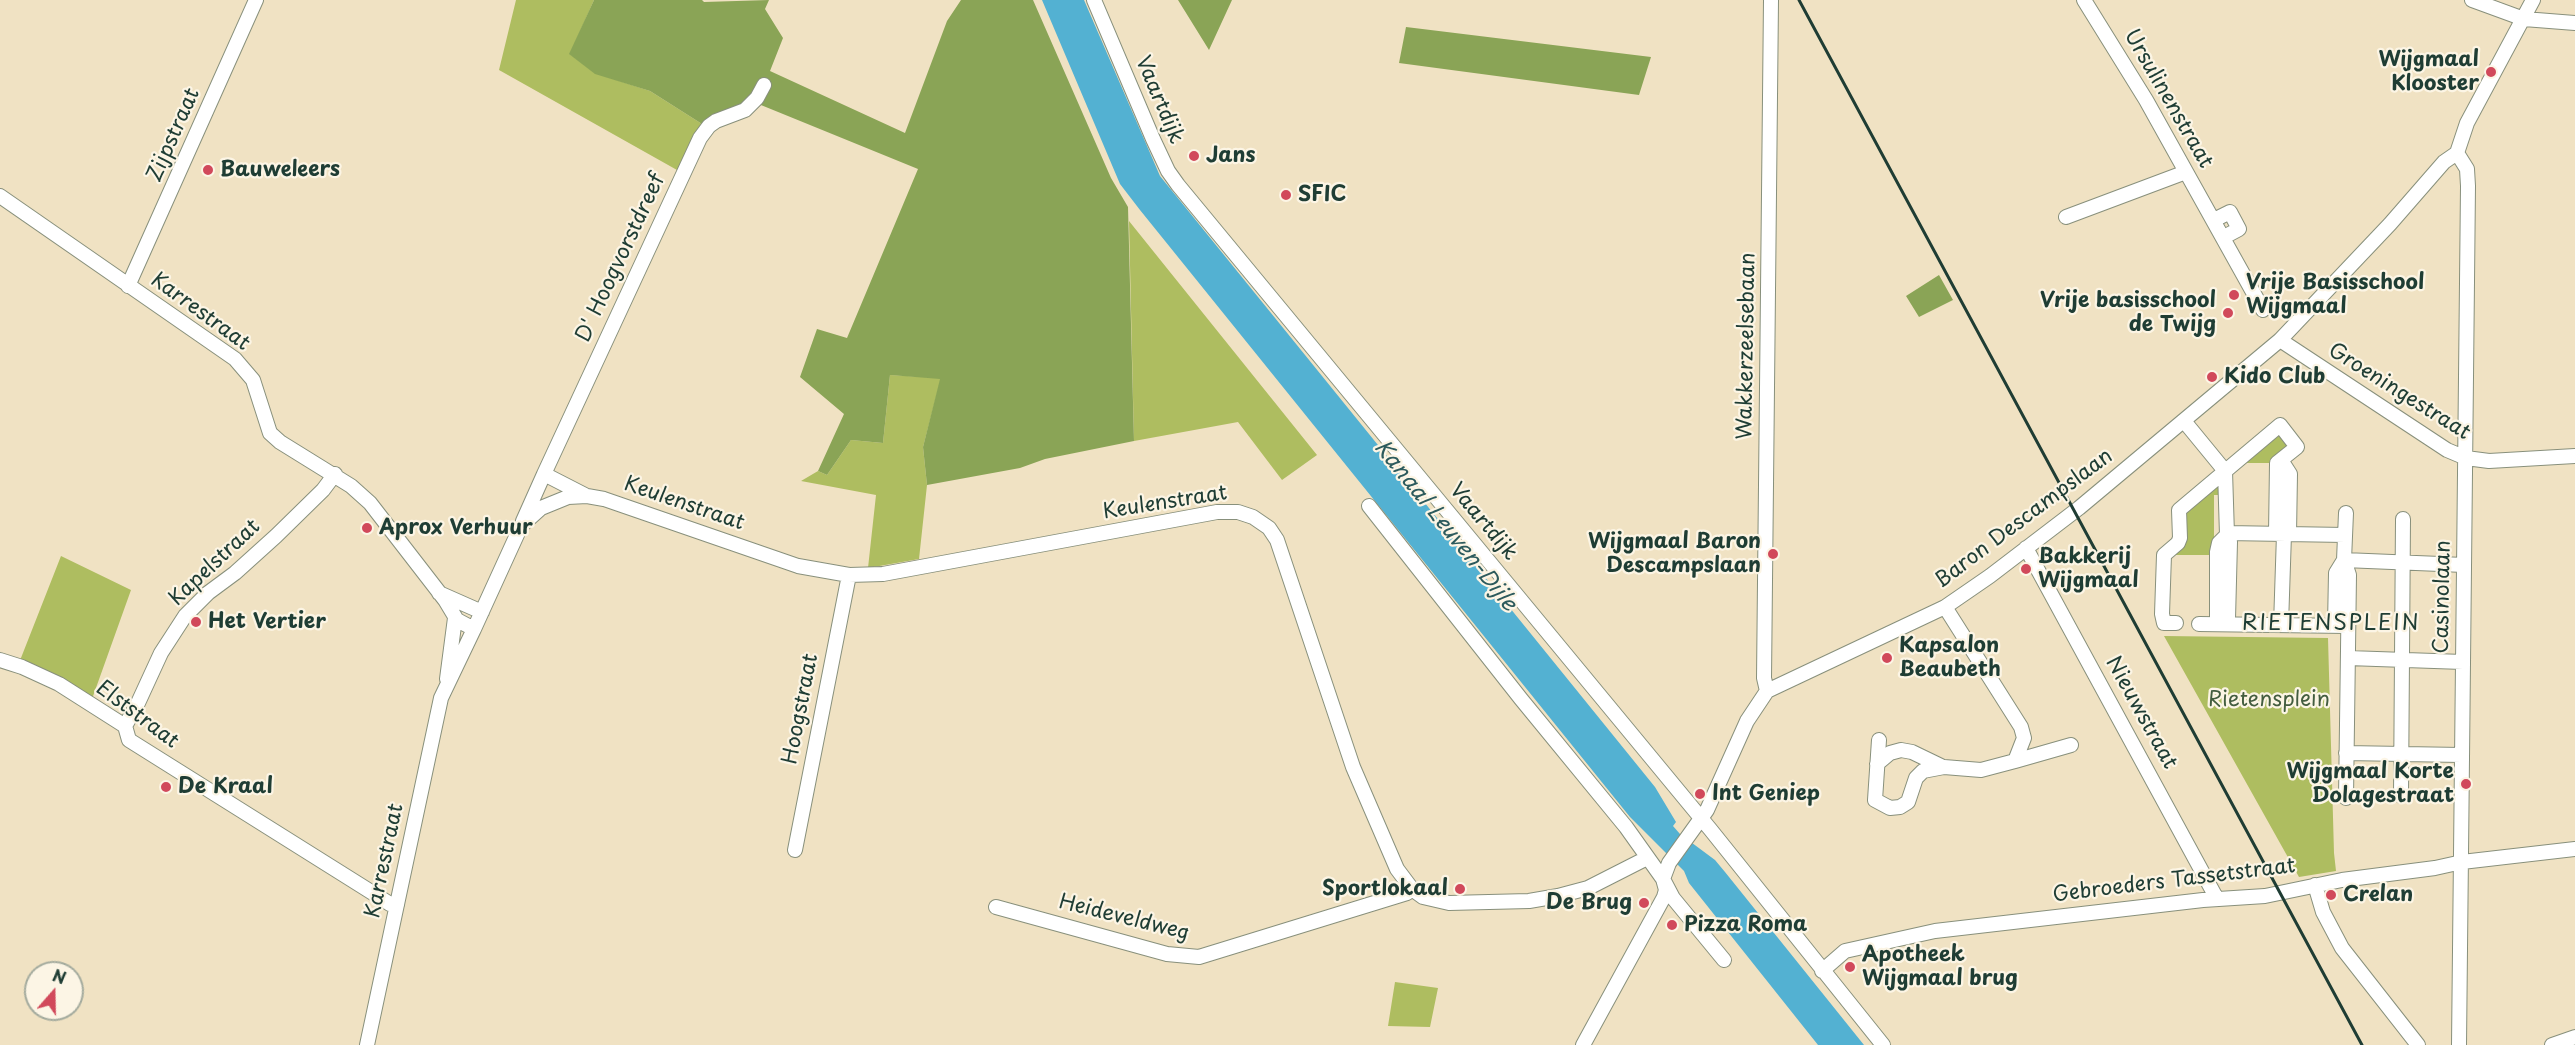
<!DOCTYPE html>
<html>
<head>
<meta charset="utf-8">
<style>
	body { margin:0 }
	#map { position:relative; width:2575px; height:1045px; overflow:hidden; background:#f0e2c3; font-family:"Playpen Sans",sans-serif }
	canvas { display:block }
	.north { position:absolute; left:24px; top:961px; width:60px; height:60px; box-sizing:border-box; background:#fcf5e5; border:2px solid #a4ab9e; border-radius:50%; rotate:20deg; font-size:16px; font-weight:700; line-height:24px; text-align:center; color:#1f3d34 }
	.north::after { content:''; display:block; margin:auto; width:21px; height:27px; background:#d1495b; clip-path:polygon(50% 0,100% 100%,50% 72%,0 100%) }
</style>
</head>
<body>
<div id="map">
<canvas width="2575" height="1045"></canvas>
<div class="north">N</div>
</div>
<script>
const ctx = document.querySelector('canvas').getContext('2d');
ctx.lineJoin = 'round';
function paint(path, color) { ctx.fillStyle = color; ctx.fill(path, 'evenodd'); }
const toPath = rows => new Path2D(rows.map(r => 'M' + r).join(''));
function trace(path, color, width, dash) { ctx.strokeStyle = color; ctx.lineWidth = width; ctx.lineCap = dash ? 'butt' : 'round'; ctx.setLineDash(dash || []); ctx.stroke(path); }
function write(font, color, halo, rows, align = 'center') {
  ctx.font = font + ' "Playpen Sans",sans-serif'; ctx.lineWidth = 4.5; ctx.setLineDash([]); ctx.textBaseline = 'middle'; ctx.strokeStyle = halo; ctx.fillStyle = color; for (const [text, x, y, turn = 0] of rows) {
    ctx.save(); ctx.translate(x, y); ctx.rotate((+turn || 0) * Math.PI / 180); ctx.textAlign = isNaN(turn) ? turn : align; if (halo) ctx.strokeText(text, 0, 0); ctx.fillText(text, 0, 0); ctx.restore();
  }
}
const green = toPath([
	[516,0,594,0,570,54,595,73,650,91,702,124,677,170,499,70],
	[1129,221,1317,455,1282,480,1238,422,1134,441],
	[890,375,941,378,923,447,927,485,919,559,868,568,876,495,801,481,818,471,827,475,851,440,883,443],
	[2278,430,2290,447,2274,463,2238,463],
	[2218,483,2222,495,2214,495,2214,537,2222,537,2213,555,2170,555,2185,544,2185,509],
	[61,556,131,590,92,699,19,663],
	[2164,636,2328,638,2334,853,2336,871,2299,877],
	[1395,982,1438,988,1430,1027,1388,1026]
]);
const forest = toPath([
	[594,0,702,0,704,2,769,0,765,9,783,38,770,71,905,133,947,21,961,0,1033,0,1111,178,1128,207,1134,441,1045,459,1020,468,927,485,923,447,940,379,890,375,883,443,851,440,827,475,818,471,844,414,800,377,817,329,847,338,918,169,756,103,702,124,650,91,595,74,569,54],
	[1178,0,1232,0,1209,50],
	[1406,27,1651,57,1639,95,1399,63],
	[1939,275,1953,300,1919,317,1906,296]
]);
const water = toPath([
	[1042,0,1084,0,1160,176,1655,787,1676,822,1673,826,1680,834,1715,860,1725,872,1864,1045,1818,1045,1689,883,1684,871,1630,817,1140,210,1120,184]
]);
const minor = toPath([
	[1094,0,1153,139,1168,171,1178,185,1710,829,1883,1045],
	[2084,0,2146,100,2263,310],
	[2472,0,2524,19,2575,23],
	[2457,153,2467,169,2468,186,2459,1045],
	[0,196,235,359,253,380,270,433,280,442,351,486,370,503,445,600,457,620,474,629,441,698,367,1045],
	[2066,217,2186,172],
	[2214,220,2230,212,2239,229,2224,237],
	[128,286,256,0],
	[2280,340,2447,450,2466,458,2489,461,2575,456],
	[2184,421,2225,471,2227,535,2230,542,2228,619,2223,624],
	[2281,460,2290,474,2289,534],
	[544,474,700,138,709,126,716,121,745,110,757,98,764,85],
	[1369,506,1521,699,1626,827,1663,879,1673,898,1724,960],
	[2346,513,2344,560,2349,575,2346,798],
	[523,521,544,474,585,495],
	[2227,533,2345,535],
	[2026,548,2217,899],
	[2344,560,2464,565],
	[439,593,482,612],
	[2176,623,2164,623,2162,614,2164,555,2178,543,2180,538,2179,510,2280,425,2297,447,2277,463,2276,534],
	[2199,624,2348,626],
	[2223,624,2217,620,2217,552,2219,543,2227,535],
	[2281,625,2284,534],
	[2335,625,2336,573,2344,560],
	[474,629,521,526,541,508,568,497,587,496,604,499,798,566,849,575,883,574,1217,512,1238,512,1253,517,1269,528,1277,540,1353,767,1397,869,1412,889,1423,897,1449,903,1529,901,1558,896,1588,888,1647,858],
	[2348,658,2463,662],
	[0,660,22,667,59,684,125,726,129,740,376,895,390,904,397,905],
	[447,679,455,618],
	[1767,691,1764,678,1771,0],
	[125,726,138,703,161,653,185,616,208,593,235,573,276,536,323,490,335,474],
	[1879,740,1875,800,1890,808,1900,807,1908,802,1916,778,1923,771,1944,767,1981,770,2015,761,2024,738,2021,727,1945,607],
	[2346,753,2461,755],
	[2015,761,2071,745],
	[1877,764,1890,753,1901,750,1912,752,1941,766],
	[2401,796,2403,519],
	[795,850,849,575],
	[2315,885,2323,912,2342,948,2418,1045],
	[996,907,1167,954,1199,957,1407,893,1412,889],
	[1822,971,1845,951,1935,931,2203,900,2265,896,2342,880,2435,868,2462,862,2575,849],
	[1583,1045,1664,897,1666,890,1663,879,1669,863,1707,810,1747,721,1767,691,1945,607,1990,576,2079,508,2280,340,2390,224,2444,162,2457,153,2467,123,2533,0],
	[2552,1045,2575,1037]
]);
const rail = toPath([
	[1799,0,2362,1045]
]);
const markers = [
	[2491,72,6,"#d1495b"],
	[1194,156,6,"#d1495b"],
	[208,170,6,"#d1495b"],
	[1286,195,6,"#d1495b"],
	[2234,295,6,"#d1495b"],
	[2228,313,6,"#d1495b"],
	[2212,377,6,"#d1495b"],
	[367,528,6,"#d1495b"],
	[1773,554,6,"#d1495b"],
	[2026,569,6,"#d1495b"],
	[196,622,6,"#d1495b"],
	[1887,658,6,"#d1495b"],
	[2466,784,6,"#d1495b"],
	[166,787,6,"#d1495b"],
	[1700,794,6,"#d1495b"],
	[1460,889,6,"#d1495b"],
	[2331,895,6,"#d1495b"],
	[1644,903,6,"#d1495b"],
	[1672,925,6,"#d1495b"],
	[1850,967,6,"#d1495b"]
];
const poiNames = [
	["Wijgmaal",2479,60,"right"],
	["Klooster",2479,84,"right"],
	["Jans",1206,156],
	["Bauweleers",220,170],
	["SFIC",1298,195],
	["Vrije Basisschool",2246,283],
	["Wijgmaal",2246,307],
	["Vrije basisschool",2216,301,"right"],
	["de Twijg",2216,325,"right"],
	["Kido Club",2224,377],
	["Aprox Verhuur",379,528],
	["Wijgmaal Baron",1761,542,"right"],
	["Descampslaan",1761,566,"right"],
	["Bakkerij",2038,557],
	["Wijgmaal",2038,581],
	["Het Vertier",208,622],
	["Kapsalon",1899,646],
	["Beaubeth",1899,670],
	["Wijgmaal Korte",2454,772,"right"],
	["Dolagestraat",2454,796,"right"],
	["De Kraal",178,787],
	["Int Geniep",1712,794],
	["Sportlokaal",1448,889,"right"],
	["Crelan",2343,895],
	["De Brug",1632,903,"right"],
	["Pizza Roma",1684,925],
	["Apotheek",1862,955],
	["Wijgmaal brug",1862,979]
];
const streetNames = [
	["Ursulinenstraat",2168,99,60],
	["Vaartdijk",1159,100,67],
	["Zijpstraat",174,135,-66],
	["D' Hoogvorstdreef",621,258,-65],
	["Karrestraat",200,312,36],
	["Wakkerzeelsebaan",1747,346,-89],
	["Groeningestraat",2399,392,32],
	["Keulenstraat",1165,503,-9],
	["Keulenstraat",684,504,19],
	["Baron Descampslaan",2024,519,-37],
	["Vaartdijk",1483,522,50],
	["Kapelstraat",215,563,-43],
	["Casinolaan",2443,597,-89],
	["Hoogstraat",801,709,-79],
	["Nieuwstraat",2141,713,61],
	["Elststraat",137,715,37],
	["Karrestraat",385,861,-78],
	["Gebroeders Tassetstraat",2174,881,-7],
	["Heideveldweg",1124,918,14]
];
const parkNames = [
	["Rietensplein",2269,700]
];
const waterNames = [
	["Kanaal Leuven-Dijle",1445,526,51]
];
const neighbourhoodNames = [
	["RIETENSPLEIN",2331,624]
];
paint(green, '#aebd60');
paint(forest, '#8aa456');
paint(water, '#53b1d2');
trace(minor, '#88907c', 16);
trace(minor, '#fff', 14);
trace(rail, '#1f3d34', 3);
for (const [x, y, r, color] of markers) { const dot = new Path2D(); dot.arc(x, y, r, 0, 2 * Math.PI); ctx.fillStyle = color; ctx.fill(dot); trace(dot, '#fcf5e5', 2); }
write('bold 21px', '#1f3d34', '#fcf5e5', poiNames, 'left');
write('21px', '#1f3d34', '#fcf5e5', streetNames);
write('21px', '#435d3f', '#fcf5e5', parkNames);
write('italic 22px', '#2c5a5c', '#fcf5e5', waterNames);
ctx.letterSpacing = '1.5px';
write('22px', '#1f3d34', '#fcf5e5', neighbourhoodNames);
ctx.letterSpacing = '0px';
</script>
</body>
</html>
